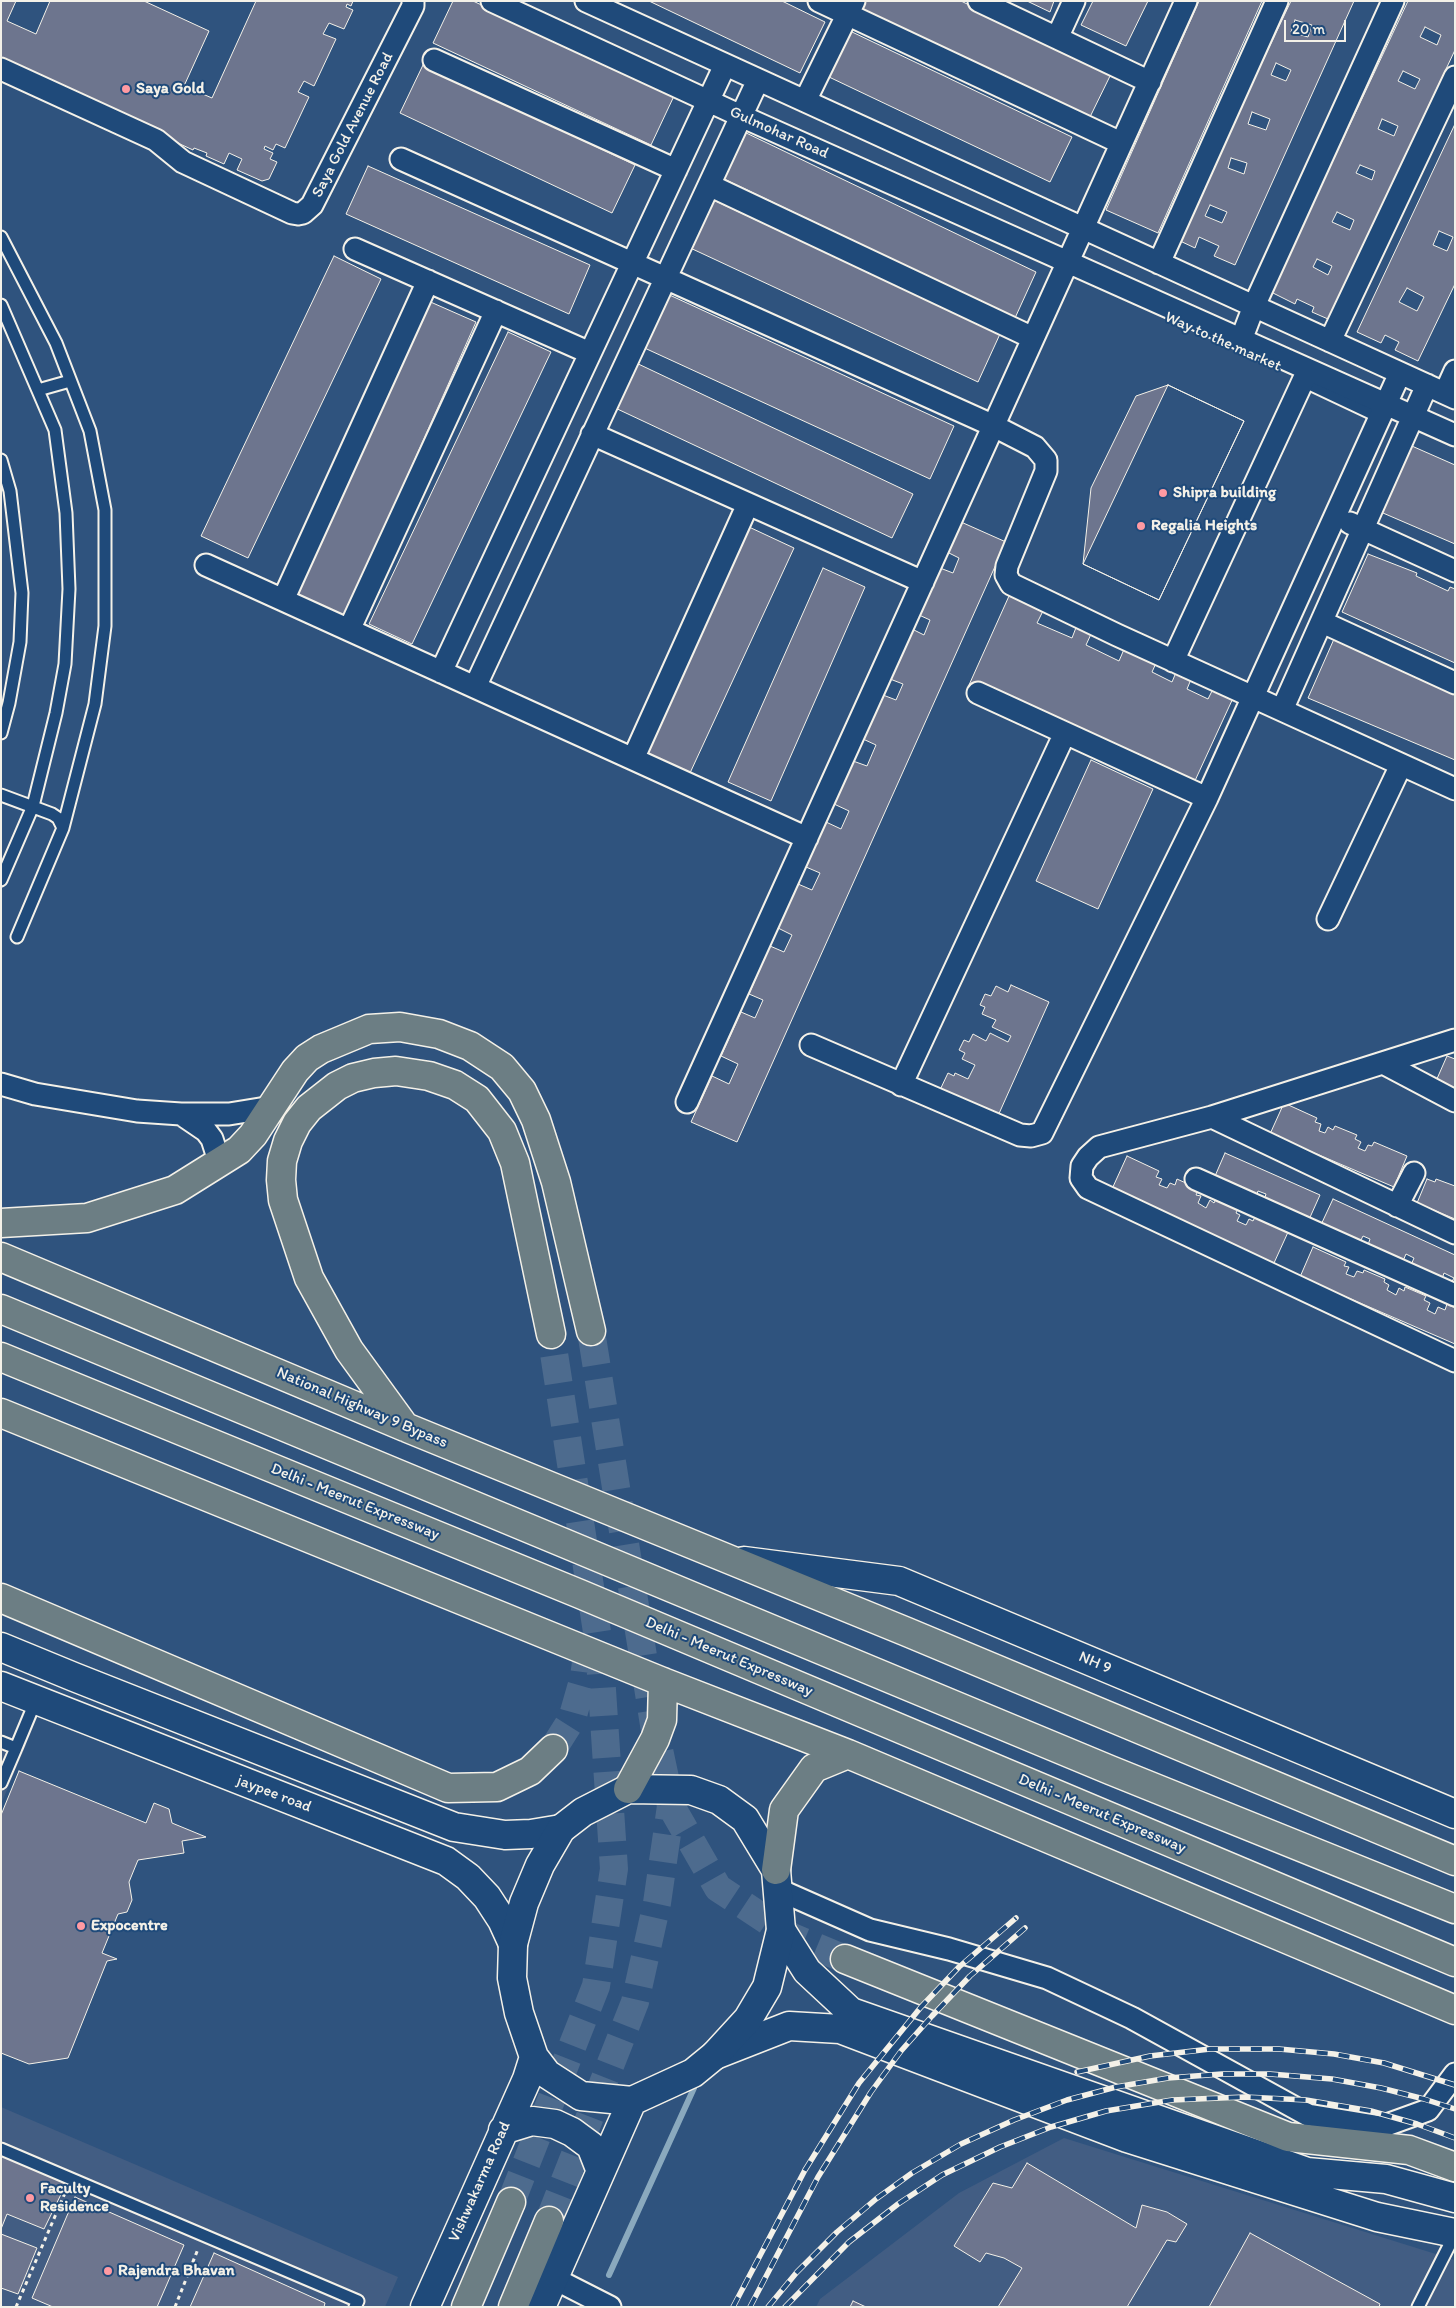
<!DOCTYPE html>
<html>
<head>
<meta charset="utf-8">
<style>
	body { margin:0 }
	#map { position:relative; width:1456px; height:2308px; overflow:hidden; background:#2f537e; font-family:Itim,sans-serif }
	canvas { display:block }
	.frame { position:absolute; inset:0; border:2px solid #f4f1e8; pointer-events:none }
	.scale { position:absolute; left:1284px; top:20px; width:62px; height:22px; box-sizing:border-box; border:2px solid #f4f1e8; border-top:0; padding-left:6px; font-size:15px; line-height:18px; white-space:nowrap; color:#f4f1e8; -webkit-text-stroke:4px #1f4a7a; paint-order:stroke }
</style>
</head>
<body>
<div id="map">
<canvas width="1456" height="2308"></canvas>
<div class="frame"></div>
<div class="scale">20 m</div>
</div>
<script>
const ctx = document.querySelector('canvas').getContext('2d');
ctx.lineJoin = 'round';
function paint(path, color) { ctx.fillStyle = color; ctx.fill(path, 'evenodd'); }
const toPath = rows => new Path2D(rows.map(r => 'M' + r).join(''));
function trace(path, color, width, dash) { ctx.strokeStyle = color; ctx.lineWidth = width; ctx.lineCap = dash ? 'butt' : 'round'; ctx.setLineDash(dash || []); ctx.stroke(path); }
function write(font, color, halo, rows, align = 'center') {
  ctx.font = font + ' Itim,sans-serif'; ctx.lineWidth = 4; ctx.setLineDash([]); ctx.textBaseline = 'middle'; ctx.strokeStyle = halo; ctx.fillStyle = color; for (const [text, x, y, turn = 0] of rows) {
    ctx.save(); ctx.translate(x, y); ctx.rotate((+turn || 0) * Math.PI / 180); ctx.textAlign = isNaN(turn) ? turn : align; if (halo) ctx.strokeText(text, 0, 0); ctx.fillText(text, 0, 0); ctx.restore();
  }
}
const built = toPath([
	[1,1734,26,1745,1,1804],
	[1,2107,398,2277,385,2307,1,2307],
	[1064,2138,1455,2260,1455,2307,816,2307,820,2299,959,2193]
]);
const stream = toPath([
	[609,2275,694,2088]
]);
const building = toPath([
	[1,1,16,1,7,21,36,34,50,1,144,1,209,31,184,86,212,98,256,1,353,1,351,6,347,4,346,7,353,10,344,29,329,23,323,34,336,39,314,86,304,81,298,92,309,97,285,148,276,144,273,150,265,146,264,149,273,153,270,159,277,162,269,179,262,181,237,170,242,159,229,153,224,164,206,156,207,153,194,148,193,150,1,61,1,1],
	[453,1,473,1,674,96,651,145,433,43,453,1],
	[649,1,782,1,825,22,800,73,649,1],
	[866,1,961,1,1111,74,1089,119,862,9,866,1],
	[1027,1,1054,1,1050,12,1027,1],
	[1093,1,1148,1,1126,46,1081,25,1093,1],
	[1199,1,1262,1,1158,233,1106,210,1199,1],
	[1291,1,1354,1,1235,265,1214,256,1219,246,1199,237,1195,248,1178,240,1291,1],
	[1295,20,1312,25,1308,37,1291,32,1295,20],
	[1276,63,1291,70,1286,81,1271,75,1276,63],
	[1252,112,1270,119,1266,130,1248,124,1252,112],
	[1231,158,1247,163,1244,174,1228,168,1231,158],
	[1210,205,1227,212,1222,223,1205,216,1210,205],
	[1408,1,1455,1,1455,50,1328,319,1312,312,1314,307,1297,299,1295,304,1271,292,1408,1],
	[1425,27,1441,35,1437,45,1420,37,1425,27],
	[1403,71,1420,79,1415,89,1398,81,1403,71],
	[1382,119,1398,126,1394,136,1378,129,1382,119],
	[1360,165,1375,171,1372,180,1356,173,1360,165],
	[1337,212,1354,220,1350,230,1332,222,1337,212],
	[1317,259,1332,266,1328,275,1313,267,1317,259],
	[850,31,1072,137,1050,182,829,77,850,31],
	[423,65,635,165,612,213,400,113,423,65],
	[1455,124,1455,284,1418,361,1395,350,1399,342,1385,335,1381,343,1357,332,1455,124],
	[1439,231,1453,237,1447,251,1433,245,1439,231],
	[1407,288,1424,297,1417,311,1399,302,1407,288],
	[740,130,1036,272,1015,318,718,176,740,130],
	[368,166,590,265,569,314,346,214,368,166],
	[709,198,1000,334,978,382,686,246,709,198],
	[334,256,381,279,248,558,201,536,334,256],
	[663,292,954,426,930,479,638,345,663,292],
	[426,300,476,322,344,618,294,595,426,300],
	[508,332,551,352,412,644,369,624,508,332],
	[632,361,913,494,892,538,611,406,632,361],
	[1168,385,1244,421,1159,600,1083,564,1091,488,1136,396,1168,385],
	[1168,385,1244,421,1159,600,1083,564,1168,385],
	[1405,443,1455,465,1455,544,1376,510,1405,443],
	[961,522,1006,542,737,1142,691,1122,712,1076,729,1084,738,1064,721,1056,741,1012,755,1018,763,1000,749,994,770,946,784,952,792,935,778,928,798,884,812,890,820,873,806,867,826,822,841,829,849,811,834,804,853,761,867,766,876,745,863,739,883,695,896,700,903,684,890,679,912,629,924,635,930,620,919,615,940,568,953,573,959,558,947,552,961,522],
	[749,527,794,548,690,773,645,752,749,527],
	[1368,554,1417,573,1416,576,1448,591,1450,587,1455,589,1455,663,1342,612,1368,554],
	[823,568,865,587,771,801,728,782,823,568],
	[1009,596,1043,611,1037,623,1072,638,1077,625,1092,632,1086,645,1119,661,1125,647,1157,661,1152,672,1172,682,1177,670,1192,677,1187,689,1208,699,1214,687,1234,696,1193,785,969,685,1009,596],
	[1334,639,1455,694,1455,760,1308,698,1334,639],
	[1091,760,1153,789,1098,909,1036,881,1091,760],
	[1011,985,1049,1002,997,1118,939,1092,948,1073,954,1076,955,1073,968,1079,975,1065,962,1059,965,1053,959,1050,964,1040,969,1042,973,1034,986,1041,990,1033,1008,1042,1011,1036,992,1027,996,1020,982,1014,985,1007,980,1005,985,994,991,996,996,986,1008,992,1011,985],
	[1447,1056,1455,1059,1455,1089,1436,1081,1447,1056],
	[1284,1103,1317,1118,1315,1122,1321,1124,1319,1131,1325,1133,1328,1127,1333,1130,1335,1126,1357,1135,1355,1139,1361,1142,1358,1148,1365,1151,1368,1145,1372,1146,1374,1142,1407,1156,1394,1187,1270,1134,1284,1103],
	[1225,1153,1320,1195,1307,1224,1264,1200,1266,1194,1258,1191,1256,1197,1212,1183,1225,1153],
	[1127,1156,1159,1171,1156,1177,1162,1179,1159,1185,1167,1188,1170,1183,1175,1185,1177,1179,1199,1189,1196,1195,1201,1196,1198,1203,1206,1208,1210,1200,1214,1203,1217,1197,1239,1207,1236,1213,1240,1215,1237,1221,1246,1225,1249,1219,1253,1221,1256,1215,1289,1230,1274,1263,1112,1189,1127,1156],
	[1427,1179,1435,1182,1436,1179,1455,1186,1455,1219,1417,1203,1427,1179],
	[1333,1199,1455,1255,1455,1285,1451,1283,1454,1278,1444,1273,1442,1279,1411,1265,1414,1258,1406,1254,1403,1261,1368,1245,1370,1239,1363,1236,1360,1242,1319,1229,1333,1199],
	[1313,1247,1346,1262,1344,1266,1349,1267,1346,1274,1354,1277,1357,1271,1363,1273,1364,1270,1385,1279,1384,1282,1389,1285,1387,1290,1396,1295,1399,1288,1404,1291,1405,1287,1426,1296,1424,1300,1430,1303,1427,1310,1435,1314,1438,1307,1445,1310,1447,1304,1455,1308,1455,1344,1300,1277,1313,1247],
	[19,1771,146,1823,154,1803,169,1809,172,1823,206,1837,182,1841,184,1853,138,1860,129,1882,132,1900,127,1912,118,1914,102,1953,117,1959,107,1961,68,2058,29,2064,1,2053,1,1815,19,1771],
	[1,2155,67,2182,44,2229,7,2214,1,2229,1,2155],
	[1027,2163,1136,2228,1142,2205,1167,2212,1187,2224,1176,2242,1167,2240,1127,2307,998,2307,1022,2268,1004,2258,986,2253,980,2262,954,2246,993,2183,1012,2188,1027,2163],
	[75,2197,184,2245,157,2307,53,2307,32,2298,75,2197],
	[1250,2233,1380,2304,1379,2307,1209,2307,1250,2233],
	[1,2234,37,2248,18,2294,1,2288,1,2234],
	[214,2253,325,2303,324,2307,190,2307,214,2253],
	[853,2301,866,2307,850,2307,853,2301]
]);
const trunkTunnel = toPath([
	[553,1749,572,1719,584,1677,588,1647],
	[671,1806,718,1888,792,1937,845,1959],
	[511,2202,596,1986,614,1869,599,1645,551,1334],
	[549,2221,635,2002,657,1903,671,1806,655,1731,591,1331]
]);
const path = toPath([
	[16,2307,65,2193],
	[175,2307,198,2249]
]);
const service = toPath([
	[1,237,56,343,90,431,105,510,105,626,95,704,63,828,17,937],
	[1,305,55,430,66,513,69,589,65,664,56,713,33,806,1,880],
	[38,390,70,381],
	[1,460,10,491,22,593,20,642,9,703,1,733],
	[1,795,52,814,58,818,63,828],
	[1,1742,16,1748,1,1783],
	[16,1748,36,1700],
	[1,2149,358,2301,355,2307],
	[1418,2307,1455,2234]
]);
const pedestrian = toPath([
	[1311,382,1381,415]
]);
const minor = toPath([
	[492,1,741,116,1455,435],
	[586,1,1455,398],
	[819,1,1121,143],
	[979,1,1150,82],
	[1057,38,1074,1],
	[434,60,676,170],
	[1,69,156,140,183,162,292,213,298,214,303,213,312,205,413,6,413,1],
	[805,101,854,1],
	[401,159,994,426,1035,447,1046,460,1046,471,1007,566,1006,575,1011,584,1117,635,1455,789],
	[709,185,1033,338],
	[355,249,590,353],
	[1159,263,1277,1],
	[1241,340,1254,306,1393,1],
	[1330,341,1455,77],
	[1445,393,1455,371],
	[592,434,923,582],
	[1350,523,1455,571],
	[206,565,807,838],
	[283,600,428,281],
	[1322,622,1455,683],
	[349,630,496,311],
	[1173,661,1308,370],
	[441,672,725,65],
	[475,687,758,80],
	[978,693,1207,798],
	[1282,710,1427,385],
	[633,759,748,504],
	[1328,919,1401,765],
	[1455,1040,1212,1117,1099,1147,1088,1157,1082,1166,1081,1178,1088,1188,1455,1361],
	[811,1045,1020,1135,1031,1136,1042,1133,1207,798,1400,373],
	[1383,1063,1455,1101],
	[1,1084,35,1094,137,1111,181,1114,229,1114,272,1107],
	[901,1085,1065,733],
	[687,1102,1186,1],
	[181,1114,206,1131,212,1139,220,1164],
	[1212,1117,1455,1233],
	[1196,1179,1455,1295],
	[1397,1206,1414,1173],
	[777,1889,870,1930,949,1949,1047,1978,1132,2018,1308,2115,1381,2127,1428,2110,1455,2074],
	[553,2278,610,2307]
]);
const tertiary = toPath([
	[1,1647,74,1677,454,1827,505,1835,531,1834,561,1829],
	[1,1686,446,1861,468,1877,487,1897,502,1920,513,1944],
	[781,1930,807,1971,851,2012,1307,2172,1386,2179,1455,2198],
	[715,2055,789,2026,840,2029,1127,2138,1377,2217,1455,2233]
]);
const secondary = toPath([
	[744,1561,899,1581,1455,1814],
	[628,1789,691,1790,719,1800,745,1819,776,1870,781,1930,767,1987,748,2019,715,2055,693,2073,632,2101,581,2096,547,2074,534,2057,519,2013,512,1978,513,1944,524,1903,540,1865,561,1829,583,1812,628,1789],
	[503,2130,532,2121,555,2124,572,2132,591,2146,600,2169],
	[425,2307,527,2079,534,2057],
	[541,2307,632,2101]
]);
const trunk = toPath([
	[1,1223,87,1218,175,1190,239,1150,253,1135,295,1071,307,1058,321,1049,369,1029,400,1027,439,1034,470,1046,502,1067,522,1091,536,1120,556,1182,591,1331],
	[1,1257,405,1427,907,1632,1455,1861],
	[1,1413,663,1682,848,1754,1455,2010],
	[405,1427,349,1350,309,1278,283,1200,281,1180,282,1161,288,1141,297,1123,309,1108,337,1086,353,1078,374,1073,396,1071,429,1076,455,1085,477,1099,502,1131,515,1163,551,1334],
	[1,1598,448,1788,497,1787,530,1771,553,1749],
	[628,1789,655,1739,662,1720,663,1682],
	[776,1870,784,1810,814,1768,848,1754],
	[845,1959,1288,2137,1409,2150,1455,2167],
	[466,2307,511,2202],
	[513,2307,549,2221]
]);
const motorway = toPath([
	[1,1309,1110,1770,1455,1909],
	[1,1357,580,1594,1455,1962]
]);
const rail = toPath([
	[1077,2072,1150,2056,1210,2049,1279,2049,1334,2054,1384,2063,1455,2085],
	[733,2307,805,2170,859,2083,921,2007,959,1967,1016,1918],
	[750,2307,818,2177,871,2092,901,2051,932,2016,970,1976,1025,1928],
	[768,2307,797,2272,837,2232,876,2199,912,2173,961,2144,1014,2120,1067,2100,1116,2087,1168,2078,1222,2074,1270,2074,1332,2079,1381,2088,1424,2099,1455,2109],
	[785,2307,849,2242,898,2204,942,2175,1000,2147,1051,2127,1106,2111,1172,2100,1245,2097,1306,2100,1371,2111,1417,2124,1455,2138]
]);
const markers = [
	[126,89,5,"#ff9aa2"],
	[1163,493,5,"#ff9aa2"],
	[1141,526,5,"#ff9aa2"],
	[81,1926,5,"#ff9aa2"],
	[30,2198,5,"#ff9aa2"],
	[108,2271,5,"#ff9aa2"]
];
const poiNames = [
	["Saya Gold",136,89],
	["Shipra building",1173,493],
	["Regalia Heights",1151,526],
	["Expocentre",91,1926],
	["Faculty",40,2189],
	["Residence",40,2207],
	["Rajendra Bhavan",118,2271]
];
const streetNames = [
	["Saya Gold Avenue Road",353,125,-63],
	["Gulmohar Road",779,133,24],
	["Way to the market",1223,342,24],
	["National Highway 9 Bypass",362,1408,23],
	["Delhi - Meerut Expressway",355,1502,22],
	["Delhi - Meerut Expressway",729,1657,23],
	["NH 9",1095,1663,23],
	["jaypee road",274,1794,21],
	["Delhi - Meerut Expressway",1102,1814,23],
	["Vishwakarma Road",480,2182,-66]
];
paint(built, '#425d83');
trace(stream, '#8aa9be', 6);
paint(building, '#6d758e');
trace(building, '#f4f1e8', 1);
trace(trunkTunnel, '#4d6b8e', 28, [28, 14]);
trace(service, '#f4f1e8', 15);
trace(pedestrian, '#f4f1e8', 20);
trace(minor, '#f4f1e8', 25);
trace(tertiary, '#f4f1e8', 31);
trace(secondary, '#f4f1e8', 31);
trace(trunk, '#f4f1e8', 31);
trace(motorway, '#f4f1e8', 31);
trace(path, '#f4f1e8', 3, [4, 4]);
trace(service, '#1f4a7a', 11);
trace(pedestrian, '#1f4a7a', 16);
trace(minor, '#1f4a7a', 21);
trace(tertiary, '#1f4a7a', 28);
trace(secondary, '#1f4a7a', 28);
trace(trunk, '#6c7e84', 28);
trace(motorway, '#6c7e84', 28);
trace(rail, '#f4f1e8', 5.5);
trace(rail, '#1f4a7a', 4, [11]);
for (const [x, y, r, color] of markers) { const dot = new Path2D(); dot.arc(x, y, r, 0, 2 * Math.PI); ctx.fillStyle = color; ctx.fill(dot); trace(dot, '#1f4a7a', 2); }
write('bold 16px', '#f4f1e8', '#1f4a7a', poiNames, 'left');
write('16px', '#f4f1e8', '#1f4a7a', streetNames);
</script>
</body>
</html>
